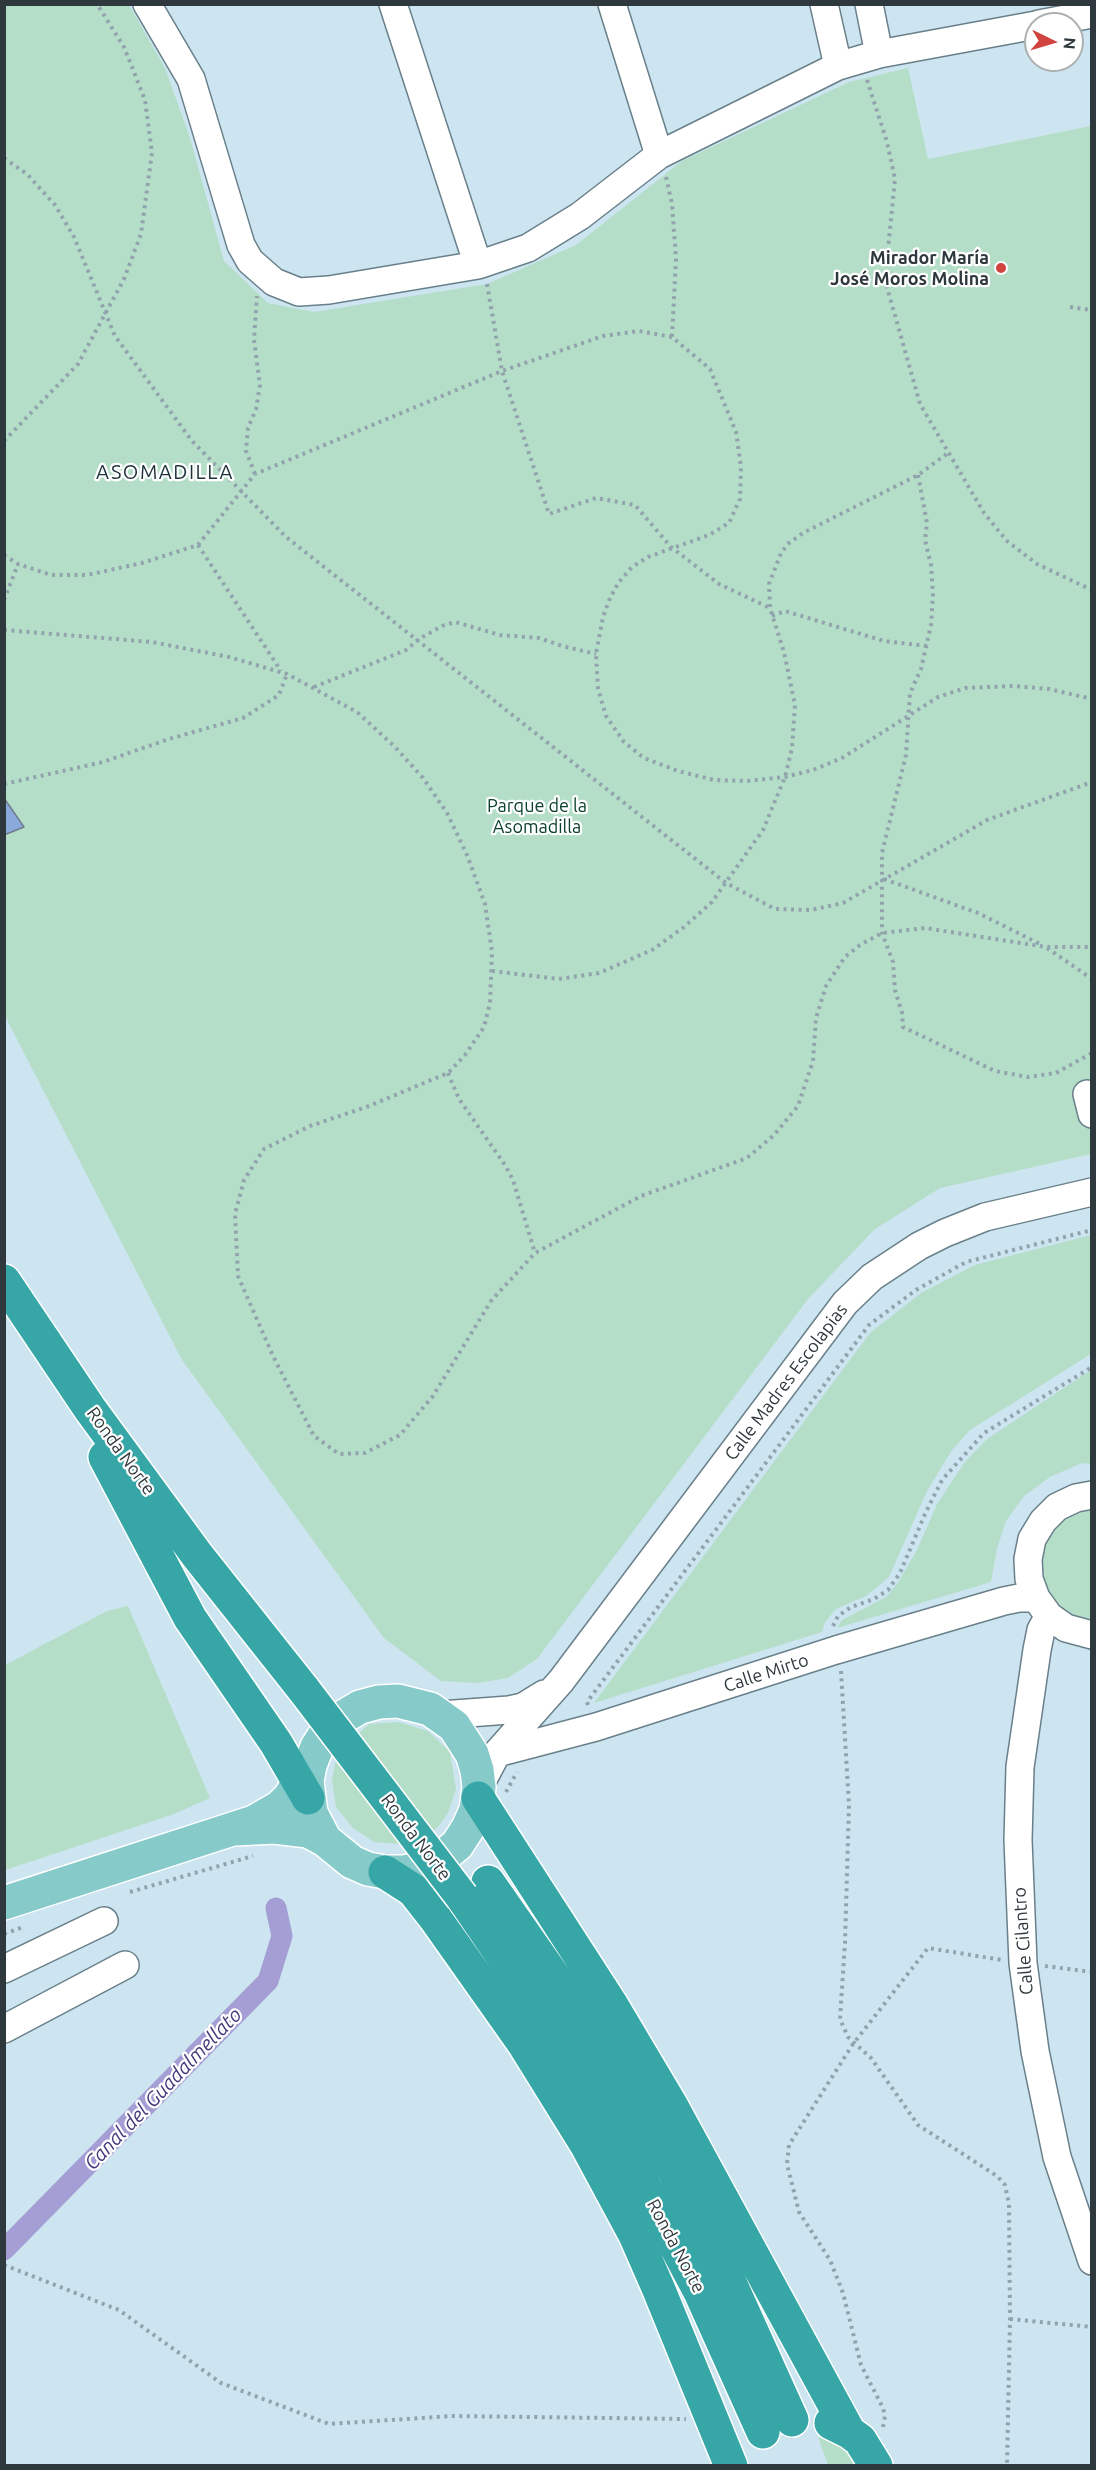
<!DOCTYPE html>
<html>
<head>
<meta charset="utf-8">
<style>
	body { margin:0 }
	#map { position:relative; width:1096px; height:2470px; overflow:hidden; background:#cce5f0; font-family:Ubuntu,sans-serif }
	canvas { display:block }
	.frame { position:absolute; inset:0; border:6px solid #2f393d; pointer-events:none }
	.north { position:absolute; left:1024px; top:12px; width:60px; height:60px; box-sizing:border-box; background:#fff; border:2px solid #acb0b1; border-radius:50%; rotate:95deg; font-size:16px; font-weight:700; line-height:24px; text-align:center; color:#2f393d }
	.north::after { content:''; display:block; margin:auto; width:21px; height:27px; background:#d1433f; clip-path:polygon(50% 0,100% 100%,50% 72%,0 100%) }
</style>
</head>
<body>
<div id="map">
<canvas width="1096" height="2470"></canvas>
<div class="frame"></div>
<div class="north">N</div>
</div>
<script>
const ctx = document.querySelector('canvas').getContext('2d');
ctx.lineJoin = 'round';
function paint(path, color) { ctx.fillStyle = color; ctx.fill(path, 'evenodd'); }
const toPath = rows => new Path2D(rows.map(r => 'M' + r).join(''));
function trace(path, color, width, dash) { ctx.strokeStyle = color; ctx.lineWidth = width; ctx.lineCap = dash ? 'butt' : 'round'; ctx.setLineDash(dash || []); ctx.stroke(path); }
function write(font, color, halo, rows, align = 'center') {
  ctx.font = font + ' Ubuntu,sans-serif'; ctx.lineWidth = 4.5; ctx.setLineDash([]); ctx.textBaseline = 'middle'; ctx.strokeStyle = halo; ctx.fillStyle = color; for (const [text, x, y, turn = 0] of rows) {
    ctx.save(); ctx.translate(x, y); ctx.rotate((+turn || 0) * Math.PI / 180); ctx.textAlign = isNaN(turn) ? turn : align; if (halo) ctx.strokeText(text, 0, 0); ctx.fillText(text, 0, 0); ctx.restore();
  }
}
const green = toPath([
	[4,5,129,5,165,68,190,138,224,261,268,303,314,312,487,284,576,245,682,161,849,82,908,68,928,159,1091,126,1091,1154,940,1188,875,1229,808,1299,537,1659,508,1678,478,1683,441,1681,384,1638,182,1360,5,1016],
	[1091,1235,1091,1354,970,1430,952,1450,927,1491,889,1577,866,1596,836,1609,825,1622,822,1632,594,1703,870,1333,921,1293,975,1265],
	[1091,1370,1091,1464,1082,1463,1050,1477,1024,1496,1006,1521,997,1548,991,1582,837,1628,842,1620,886,1597,897,1584,917,1550,937,1504,964,1463,987,1439],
	[1091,1510,1091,1619,1074,1615,1058,1604,1047,1589,1041,1570,1042,1551,1050,1534,1064,1520,1081,1511],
	[128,1606,210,1798,174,1814,5,1870,5,1665,107,1611],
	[398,1722,428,1731,450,1752,456,1789,448,1813,438,1827,426,1837,399,1844,374,1842,353,1828,336,1807,332,1780,337,1754,369,1724],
	[818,2437,838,2442,857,2465,828,2465]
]);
const canal = toPath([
	[4,2250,268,1981,282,1936,276,1908]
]);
const building = toPath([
	[4,798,24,827,4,835,4,798]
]);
const path = toPath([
	[867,80,887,142,895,179,885,280,920,404,984,513,1007,541,1037,564,1092,590],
	[4,158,27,174,55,205,74,237,115,336,192,441,286,537,726,883,775,909,811,910,843,903,987,820,1092,782],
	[666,177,672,204,676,259,672,337],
	[487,284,502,371,549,514,596,498,635,505,671,547,719,584,770,608],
	[1070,307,1092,310],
	[4,441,78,364,124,279,141,234,152,153,145,100,124,47,97,4],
	[255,474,246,451,248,428,256,409,260,385,254,340,257,296],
	[918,475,927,523,925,540,931,565,933,595,931,625,921,669,910,693,906,755,882,853,882,933,893,962,895,990,902,1013,903,1027,995,1071,1028,1077,1056,1073,1092,1053],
	[198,545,281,671],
	[4,555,18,564,51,575,87,575,142,563,198,545,255,474,502,371,603,336,639,331,672,337,710,369,736,432,741,467,740,499,729,523,709,535,648,557,632,567,619,582,610,598,603,617,596,654,598,689,606,716,624,742,644,758,678,771,714,780,747,781,785,777,813,770,842,758,938,697,965,688,1014,686,1049,689,1092,699],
	[4,600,18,564],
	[772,616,785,611,884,641,927,646],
	[4,630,152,642,229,657,287,674,357,712,395,747,423,778,447,813,467,855,485,904,492,952,490,1003,484,1027,465,1055,448,1073,369,1106,310,1126,264,1149,244,1180,235,1214,238,1276,273,1356,314,1436,339,1454,365,1453,400,1435,433,1396,491,1301,535,1253,641,1196,747,1158,774,1135,798,1106,813,1061,816,1018,826,986,845,957,860,945,882,933,925,928,1046,947,1092,947],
	[314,687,406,650,419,639,442,626,455,622,500,635,539,638,562,646,596,654],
	[4,784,103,762,169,739,243,718,279,695,287,674],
	[884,879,978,913,1040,944],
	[1047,948,1092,979],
	[492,971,559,979,599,973,652,950,684,927,712,902,763,830,785,777,792,748,795,705,784,652,770,608,769,584,781,553,789,543,803,533,918,475,948,453],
	[448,1073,459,1099,505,1165,513,1180,535,1253],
	[833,1626,838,1616,851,1607,874,1599,888,1590,900,1573,925,1514,942,1480,984,1433,1092,1367],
	[841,1671,849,1805,845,1943,840,2019,848,2037,871,2058,918,2125,997,2176,1005,2185,1009,2204,1010,2319,1007,2466],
	[588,1705,587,1702,869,1325,916,1290,966,1262,1092,1230],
	[506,1792,517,1772],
	[130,1892,253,1856],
	[4,1934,23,1927],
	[1045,1966,1092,1972],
	[4,2265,119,2310,221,2383,329,2424,451,2416,686,2419],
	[1010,2319,1092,2327],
	[883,2427,885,2416,883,2408,861,2365,843,2293,830,2260,799,2212,787,2164,789,2145,853,2044,928,1948,1002,1960]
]);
const minor = toPath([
	[147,4,191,79,241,245,250,261,274,282,299,292,329,290,478,265,528,248,580,216,659,155,838,66,879,54,1036,25],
	[393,4,478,265],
	[612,4,659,155],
	[824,4,838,66],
	[869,4,879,54],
	[1039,24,1092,14],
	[1087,1094,1092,1114],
	[1092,1495,1076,1498,1057,1507,1043,1521,1032,1539,1028,1559,1029,1579,1036,1598,1049,1616,1066,1628,1092,1635],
	[1049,1616,1041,1630,1037,1650,1020,1767,1018,1840,1023,1963,1035,2051,1057,2157,1092,2261],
	[441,1715,509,1710,523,1707,544,1694],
	[497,1753,596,1727,836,1650,1004,1601,1019,1598,1036,1598],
	[479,1787,497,1753,561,1681,845,1303,872,1277,919,1246,945,1233,985,1217,1092,1192],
	[4,1969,104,1921],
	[4,2029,125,1965]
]);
const major = toPath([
	[236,1829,274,1827,308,1831,325,1840,352,1862,368,1869,385,1872,405,1872,424,1867,441,1858,457,1845,468,1828,476,1810,479,1787,477,1770,472,1754,454,1726,430,1709,398,1701,379,1702,360,1707,343,1717,328,1730,317,1747,310,1765,307,1781,311,1813,325,1840],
	[4,1903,254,1822,280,1807,289,1798,310,1765]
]);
const highway = toPath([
	[4,1281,90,1409,197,1555,304,1690],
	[105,1457,190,1618,276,1743,308,1798],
	[478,1798,611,2004,671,2105,849,2432],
	[385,1872,413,1890,435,1918,524,2044,586,2144,635,2235,659,2290,731,2466],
	[488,1882,582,2017,673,2170,723,2267,792,2420],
	[462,1897,533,2001,595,2098,635,2169,700,2292,763,2432],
	[831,2423,849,2432,860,2440,876,2466]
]);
const highwayBridge = toPath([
	[304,1690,462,1897]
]);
const markers = [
	[1001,268,6,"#d1433f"]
];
const poiNames = [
	["Mirador María",989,258],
	["José Moros Molina",989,279]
];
const parkNames = [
	["Parque de la",537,806],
	["Asomadilla",537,827]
];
const streetNames = [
	["Calle Madres Escolapias",786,1382,-53],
	["Ronda Norte",121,1451,54],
	["Calle Mirto",766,1673,-18],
	["Ronda Norte",416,1837,53],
	["Calle Cilantro",1023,1941,-94],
	["Ronda Norte",676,2246,62]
];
const neighbourhoodNames = [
	["ASOMADILLA",165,472]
];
const waterNames = [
	["Canal del Guadalmellato",163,2089,-46]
];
paint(green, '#b5dec8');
trace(canal, '#a59ed5', 21);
paint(building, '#8aaadb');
trace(building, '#717c8e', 1.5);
trace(minor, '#69808a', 30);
trace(major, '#fff', 36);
trace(highway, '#fff', 36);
trace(path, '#91a4ad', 4, [3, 4.5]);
trace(minor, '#fff', 27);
trace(major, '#86caca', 33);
trace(highway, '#36a7a6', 33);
trace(highwayBridge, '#fff', 36, []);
trace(highwayBridge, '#36a7a6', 33);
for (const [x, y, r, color] of markers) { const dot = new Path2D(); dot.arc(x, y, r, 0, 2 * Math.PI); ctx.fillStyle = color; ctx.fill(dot); trace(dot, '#fff', 2); }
write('bold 18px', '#2f393d', '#fff', poiNames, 'right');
write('18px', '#0b402c', '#fff', parkNames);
write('18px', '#2f393d', '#fff', streetNames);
ctx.letterSpacing = '1.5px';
write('20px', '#1d323a', '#fff', neighbourhoodNames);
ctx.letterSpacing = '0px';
write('italic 20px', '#46387a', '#fff', waterNames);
</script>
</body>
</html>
